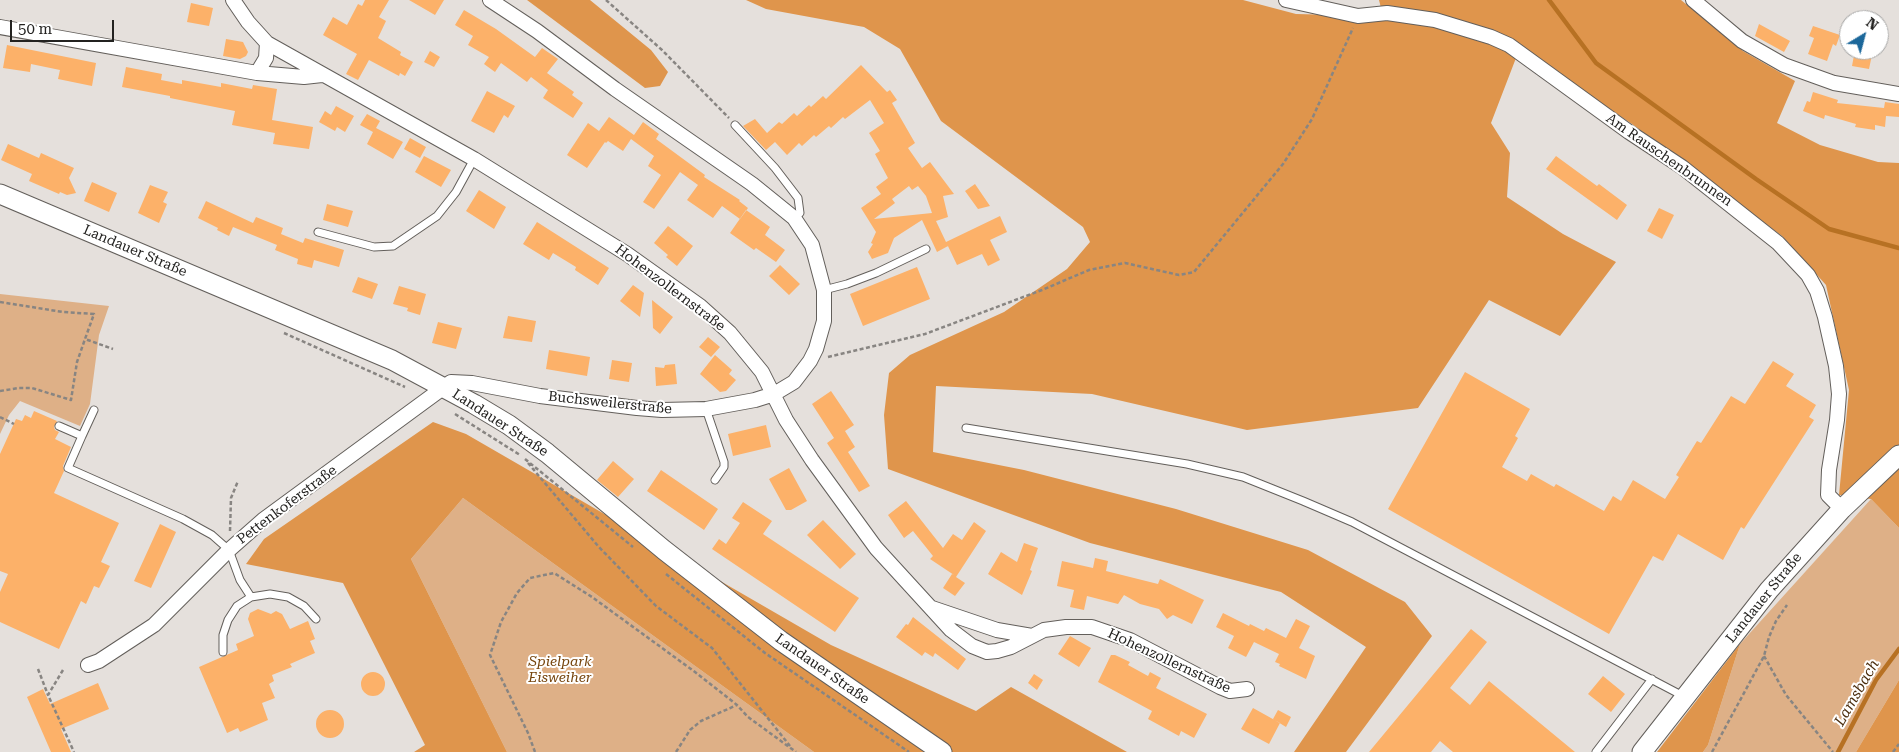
<!DOCTYPE html>
<html>
<head>
<meta charset="utf-8">
<style>
	body { margin:0 }
	#map { position:relative; width:1899px; height:752px; overflow:hidden; background:#e5e0dc; font-family:"Roboto Serif",serif }
	canvas { display:block }
	.north { position:absolute; left:1839px; top:10px; width:50px; height:50px; box-sizing:border-box; background:#fff; border:1px solid #a7a7a6; border-radius:50%; rotate:37deg; font-size:14px; font-weight:700; line-height:20px; text-align:center; color:#232220 }
	.north::after { content:''; display:block; margin:auto; width:18px; height:22px; background:#1b679a; clip-path:polygon(50% 0,100% 100%,50% 72%,0 100%) }
	.scale { position:absolute; left:10px; top:20px; width:104px; height:22px; box-sizing:border-box; border:2px solid #232220; border-top:0; padding-left:6px; font-size:15px; line-height:18px; white-space:nowrap; color:#232220; -webkit-text-stroke:4px #fff; paint-order:stroke }
</style>
</head>
<body>
<div id="map">
<canvas width="1899" height="752"></canvas>
<div class="north">N</div>
<div class="scale">50 m</div>
</div>
<script>
const ctx = document.querySelector('canvas').getContext('2d');
ctx.lineJoin = 'round';
function paint(path, color) { ctx.fillStyle = color; ctx.fill(path, 'evenodd'); }
const toPath = rows => new Path2D(rows.map(r => 'M' + r).join(''));
function trace(path, color, width, dash) { ctx.strokeStyle = color; ctx.lineWidth = width; ctx.lineCap = dash ? 'butt' : 'round'; ctx.setLineDash(dash || []); ctx.stroke(path); }
function write(font, color, halo, rows, align = 'center') {
  ctx.font = font + ' "Roboto Serif",serif'; ctx.lineWidth = 4; ctx.setLineDash([]); ctx.textBaseline = 'middle'; ctx.strokeStyle = halo; ctx.fillStyle = color; for (const [text, x, y, turn = 0] of rows) {
    ctx.save(); ctx.translate(x, y); ctx.rotate((+turn || 0) * Math.PI / 180); ctx.textAlign = isNaN(turn) ? turn : align; if (halo) ctx.strokeText(text, 0, 0); ctx.fillText(text, 0, 0); ctx.restore();
  }
}
const green = toPath([
	[0,294,109,306,99,335,90,404,80,426,20,401,9,415,0,434],
	[463,498,814,752,507,752,411,559],
	[1871,499,1899,528,1899,680,1856,752,1703,752,1708,745,1740,644]
]);
const forest = toPath([
	[527,0,590,0,651,50,668,72,660,86,645,88],
	[746,0,1243,0,1296,14,1373,16,1407,21,1459,32,1504,48,1516,58,1491,123,1510,153,1507,197,1563,234,1616,262,1560,336,1489,300,1418,408,1247,430,1092,394,936,386,933,452,1024,470,1176,509,1308,550,1405,602,1432,636,1346,752,1294,752,1366,647,1281,592,1090,543,888,469,884,415,889,373,910,355,1004,312,1067,269,1090,242,1083,227,941,121,900,49,864,27,766,9],
	[1379,0,1681,0,1743,51,1795,81,1777,123,1820,145,1878,162,1899,163,1899,528,1871,499,1839,495,1849,390,1826,285,1782,236,1632,124,1530,56,1381,8],
	[433,422,466,434,831,645,976,711,1011,687,1127,752,814,752,463,498,411,559,507,752,414,752,425,745,343,583,246,564,264,539],
	[1740,644,1708,745,1703,752,1657,752],
	[1899,680,1899,752,1856,752]
]);
const stream = toPath([
	[1549,0,1596,63,1756,179,1829,229,1899,248],
	[1838,752,1876,680,1899,649]
]);
const building = toPath([
	[365,0,389,0,379,17,386,21,378,38,401,52,400,55,413,62,405,76,400,73,399,76,369,60,358,80,346,74,357,54,323,35,333,17,347,25,358,4,362,6],
	[409,0,444,0,435,15],
	[191,3,213,8,209,26,187,22],
	[464,10,496,29,535,57,542,48,558,59,547,73,574,92,572,95,583,103,573,118,543,98,548,90,531,77,527,82,501,63,495,72,484,64,489,57,468,45,473,36,455,25],
	[1759,24,1790,41,1784,52,1755,36],
	[1813,26,1840,35,1836,46,1833,44,1827,61,1808,54,1814,38,1809,36],
	[226,39,243,42,248,52,246,56,240,59,223,56],
	[7,45,96,63,92,86,58,79,60,70,31,64,30,72,3,68],
	[1855,50,1873,50,1869,69,1852,66],
	[430,51,440,57,434,67,424,62],
	[861,65,887,92,890,90,897,100,892,103,915,143,908,148,922,168,930,162,954,194,943,196,948,217,936,221,946,242,1000,216,1007,232,990,240,1000,260,988,266,982,254,957,265,947,244,948,246,937,252,922,220,894,238,888,253,872,259,868,252,873,244,871,243,876,232,861,208,881,194,876,187,888,178,875,154,880,151,869,133,884,123,870,100,845,119,843,117,831,128,829,126,816,137,814,135,802,146,799,143,787,155,775,142,766,150,743,126,755,119,767,133,779,122,782,124,794,113,797,116,809,105,811,107,823,96,826,99],
	[909,186,912,190,918,186,926,196,932,213,874,219,895,203,892,199],
	[126,67,162,74,161,80,182,84,182,80,221,87,221,83,252,89,253,85,277,89,272,120,313,127,309,149,273,144,275,133,232,125,235,111,170,98,170,96,122,87],
	[487,91,515,106,508,118,504,115,494,133,471,121],
	[1813,92,1838,100,1837,103,1884,108,1885,102,1899,104,1899,117,1886,116,1885,127,1875,125,1875,130,1855,127,1856,124,1825,115,1824,119,1803,111,1807,101,1810,102],
	[336,106,354,116,345,132,337,127,335,131,319,122,325,111,331,115],
	[367,114,380,121,376,128,403,142,393,159,367,144,373,132,360,125],
	[609,117,634,135,643,122,659,134,656,139,705,175,704,177,740,200,739,201,748,208,740,219,722,206,713,218,687,200,698,185,680,172,654,209,643,202,661,175,648,166,654,156,631,139,623,151,608,141,606,143,605,142,587,168,567,155,588,123,599,131],
	[410,138,426,147,420,158,404,149],
	[8,144,39,158,41,153,74,168,69,178,76,193,67,195,60,192,59,194,29,181,32,174,1,160],
	[424,156,451,170,441,187,415,172],
	[1556,156,1597,186,1599,184,1627,205,1617,220,1546,169],
	[92,182,117,193,109,212,84,201],
	[975,184,990,206,978,209,965,191],
	[150,185,168,192,163,202,167,204,159,223,138,213],
	[479,190,506,207,494,229,466,211],
	[206,201,253,223,256,217,283,228,281,234,303,243,305,238,344,250,339,267,314,260,312,268,297,264,298,259,275,250,277,245,233,227,229,236,217,230,218,228,198,218],
	[327,204,353,211,348,227,323,220],
	[1659,208,1674,215,1662,239,1647,231],
	[746,210,770,227,765,235,785,250,776,262,756,248,754,250,730,233],
	[537,222,609,268,598,285,575,270,576,267,553,253,549,260,523,244],
	[668,226,693,246,677,266,666,257,668,255,654,243],
	[780,265,800,284,789,295,769,276],
	[917,267,930,299,863,326,850,294],
	[358,277,378,284,372,299,352,292],
	[633,285,644,293,640,317,620,301],
	[399,286,426,294,420,315,407,311,408,308,393,304],
	[652,300,673,317,660,334,653,328],
	[508,316,536,321,532,342,503,338],
	[438,322,462,328,456,349,432,343],
	[708,337,720,347,711,357,699,347],
	[549,350,590,357,587,376,546,369],
	[715,355,732,370,729,374,736,380,726,391,720,392,700,374],
	[612,360,632,363,629,382,609,379],
	[1773,361,1794,374,1786,386,1816,405,1809,417,1814,420,1744,529,1741,527,1723,560,1678,534,1663,561,1653,556,1609,634,1388,509,1465,372,1530,409,1515,436,1518,438,1502,467,1527,481,1531,474,1554,487,1556,484,1604,511,1613,496,1621,501,1633,480,1665,499,1679,477,1676,475,1697,441,1701,443,1731,396,1745,404],
	[675,364,677,384,656,386,655,367,664,368,665,365],
	[831,391,854,425,845,431,855,447,848,452,870,486,859,492,827,443,834,438,812,404],
	[34,411,57,421,54,427,55,430,59,432,55,439,71,447,63,466,64,471,54,493,119,523,101,562,110,566,99,588,94,586,86,604,81,601,59,649,0,622,0,592,8,574,0,571,0,454,16,419,22,421,25,415,31,418],
	[766,425,771,447,733,456,728,434],
	[613,461,634,479,618,497,597,480],
	[789,468,807,501,791,510,786,510,769,479],
	[661,470,718,509,704,530,647,491],
	[906,501,943,548,953,534,962,540,974,522,986,531,956,577,965,583,955,596,943,588,952,574,954,575,930,559,933,556,913,531,904,538,888,515],
	[743,502,772,521,763,534,859,598,835,632,712,549,719,539,726,544,740,523,732,518],
	[823,520,856,554,840,569,807,535],
	[160,524,176,532,151,588,134,581],
	[1024,543,1038,548,1030,570,1032,571,1022,595,988,574,1001,552,1017,562],
	[1095,558,1108,561,1106,571,1158,584,1160,579,1204,600,1192,624,1173,615,1167,619,1159,609,1140,604,1124,595,1118,604,1087,596,1084,610,1070,607,1074,590,1057,586,1062,561,1093,568],
	[258,609,271,614,276,611,282,614,290,629,308,621,315,639,310,641,315,653,290,664,292,667,272,675,274,681,269,684,275,698,262,703,268,720,240,732,238,728,227,733,199,667,238,650,236,644,254,636,248,619,250,613],
	[1223,613,1249,626,1250,624,1264,631,1266,628,1286,638,1296,619,1310,626,1299,648,1315,656,1306,679,1279,666,1280,664,1275,662,1279,654,1254,642,1246,657,1228,648,1234,636,1216,627],
	[913,617,966,659,958,670,935,653,933,657,925,652,922,656,896,637,906,624,908,625],
	[1471,629,1487,642,1450,688,1470,705,1489,681,1575,752,1453,752,1440,741,1431,752,1369,752],
	[1070,636,1091,648,1079,667,1058,654],
	[1111,655,1115,655,1130,662,1128,665,1148,676,1150,672,1161,678,1156,688,1207,714,1194,738,1181,731,1179,736,1148,719,1152,711,1098,682],
	'361 684a12 12 0 1 1 24 0a12 12 0 1 1-24 0Z',
	[1034,674,1043,680,1037,690,1028,683],
	[1603,676,1625,694,1611,712,1588,694],
	[98,683,109,709,61,729,71,752,51,752,27,697,43,689,50,704],
	[1253,708,1280,723,1269,744,1241,729],
	'316 724a14 14 0 1 1 28 0a14 14 0 1 1-28 0Z',
	[1278,710,1291,717,1286,727,1273,719]
]);
const path = toPath([
	[606,0,662,50,729,118],
	[0,302,63,312,94,314,85,339,113,349],
	[284,333,405,387],
	[828,357,925,334,1042,290,1089,270,1125,263,1179,275,1194,272,1283,164,1312,119,1353,28],
	[0,391,19,388,32,388,71,400,77,362,85,339],
	[455,414,520,455],
	[0,417,14,424],
	[525,459,633,547],
	[528,463,598,546,656,606,712,648,790,746],
	[230,531,231,498,238,481],
	[666,574,765,653,909,752],
	[1764,656,1786,695,1833,752],
	[38,669,48,695],
	[63,670,48,695,74,752],
	[535,752,528,733,490,655,501,622,517,593,530,578,554,573,592,597,695,672,737,705,748,717,796,752],
	[676,752,690,730,701,721,737,705],
	[1712,752,1764,656,1769,637,1776,621,1787,605],
	[1893,752,1899,744]
]);
const service = toPath([
	[735,125,775,168,798,198,800,213,794,218],
	[318,232,374,247,393,246,437,216,456,192,474,159],
	[824,290,847,284,876,273,926,249],
	[706,409,724,462,724,467,715,480],
	[59,426,82,436,68,468,183,519,212,535,229,550,240,580,251,597],
	[966,428,1187,464,1243,477,1303,501,1352,522,1685,697],
	[82,436,94,410],
	[223,652,223,635,228,620,237,606,251,597,270,594,288,597,304,606,316,619],
	[1596,752,1652,679]
]);
const minor = toPath([
	[233,0,248,22,267,43,474,159,627,254,700,306,730,333,762,372,786,420,812,460,876,548,951,630,972,646,987,652,997,651,1011,647,1044,630,1066,627,1092,627,1130,640,1220,687,1230,691,1247,689],
	[1286,0,1358,16,1387,13,1435,20,1491,37,1509,45,1629,132,1682,167,1778,243,1808,275,1817,291,1825,317,1836,366,1839,394,1837,420,1829,470,1828,495,1842,509],
	[1693,0,1742,41,1784,65,1834,83,1899,94],
	[0,27,257,73,304,77,322,75],
	[257,73,266,58,267,43],
	[932,608,997,630,1032,636],
	[88,665,99,661,154,625,229,550,263,520,451,382,472,383,540,396,637,408,662,410,706,409,755,400,774,394,794,382,810,361,816,349,824,321,824,290,812,245,794,218,752,184,615,89,537,31,490,0]
]);
const secondary = toPath([
	[0,194,392,360,474,404,509,425,547,453,664,550,781,641,942,752],
	[1642,752,1769,590,1842,509,1899,455]
]);
const streetNames = [
	["Am Rauschenbrunnen",1669,160,35],
	["Landauer Straße",135,251,23],
	["Hohenzollernstraße",670,288,37],
	["Buchsweilerstraße",610,403,6],
	["Landauer Straße",500,423,33],
	["Pettenkoferstraße",287,505,-37],
	["Landauer Straße",1764,598,-51],
	["Hohenzollernstraße",1169,661,25],
	["Landauer Straße",822,669,35]
];
const parkNames = [
	["Spielpark",560,662],
	["Eisweiher",560,678]
];
const waterNames = [
	["Lamsbach",1857,693,-60]
];
paint(green, '#deb087');
paint(forest, '#df954c');
trace(stream, '#b77123', 4.5);
paint(building, '#fcb169');
trace(service, '#635f5b', 9);
trace(minor, '#635f5b', 16);
trace(secondary, '#635f5b', 21);
trace(path, '#888582', 2.5, [4, 2.5]);
trace(service, '#fff', 7);
trace(minor, '#fff', 14);
trace(secondary, '#fff', 19);
write('14px', '#232220', '#fff', streetNames);
write('italic 14px', '#76450d', '#fff', parkNames);
write('italic 15px', '#4c2e0f', '#fff', waterNames);
</script>
</body>
</html>
